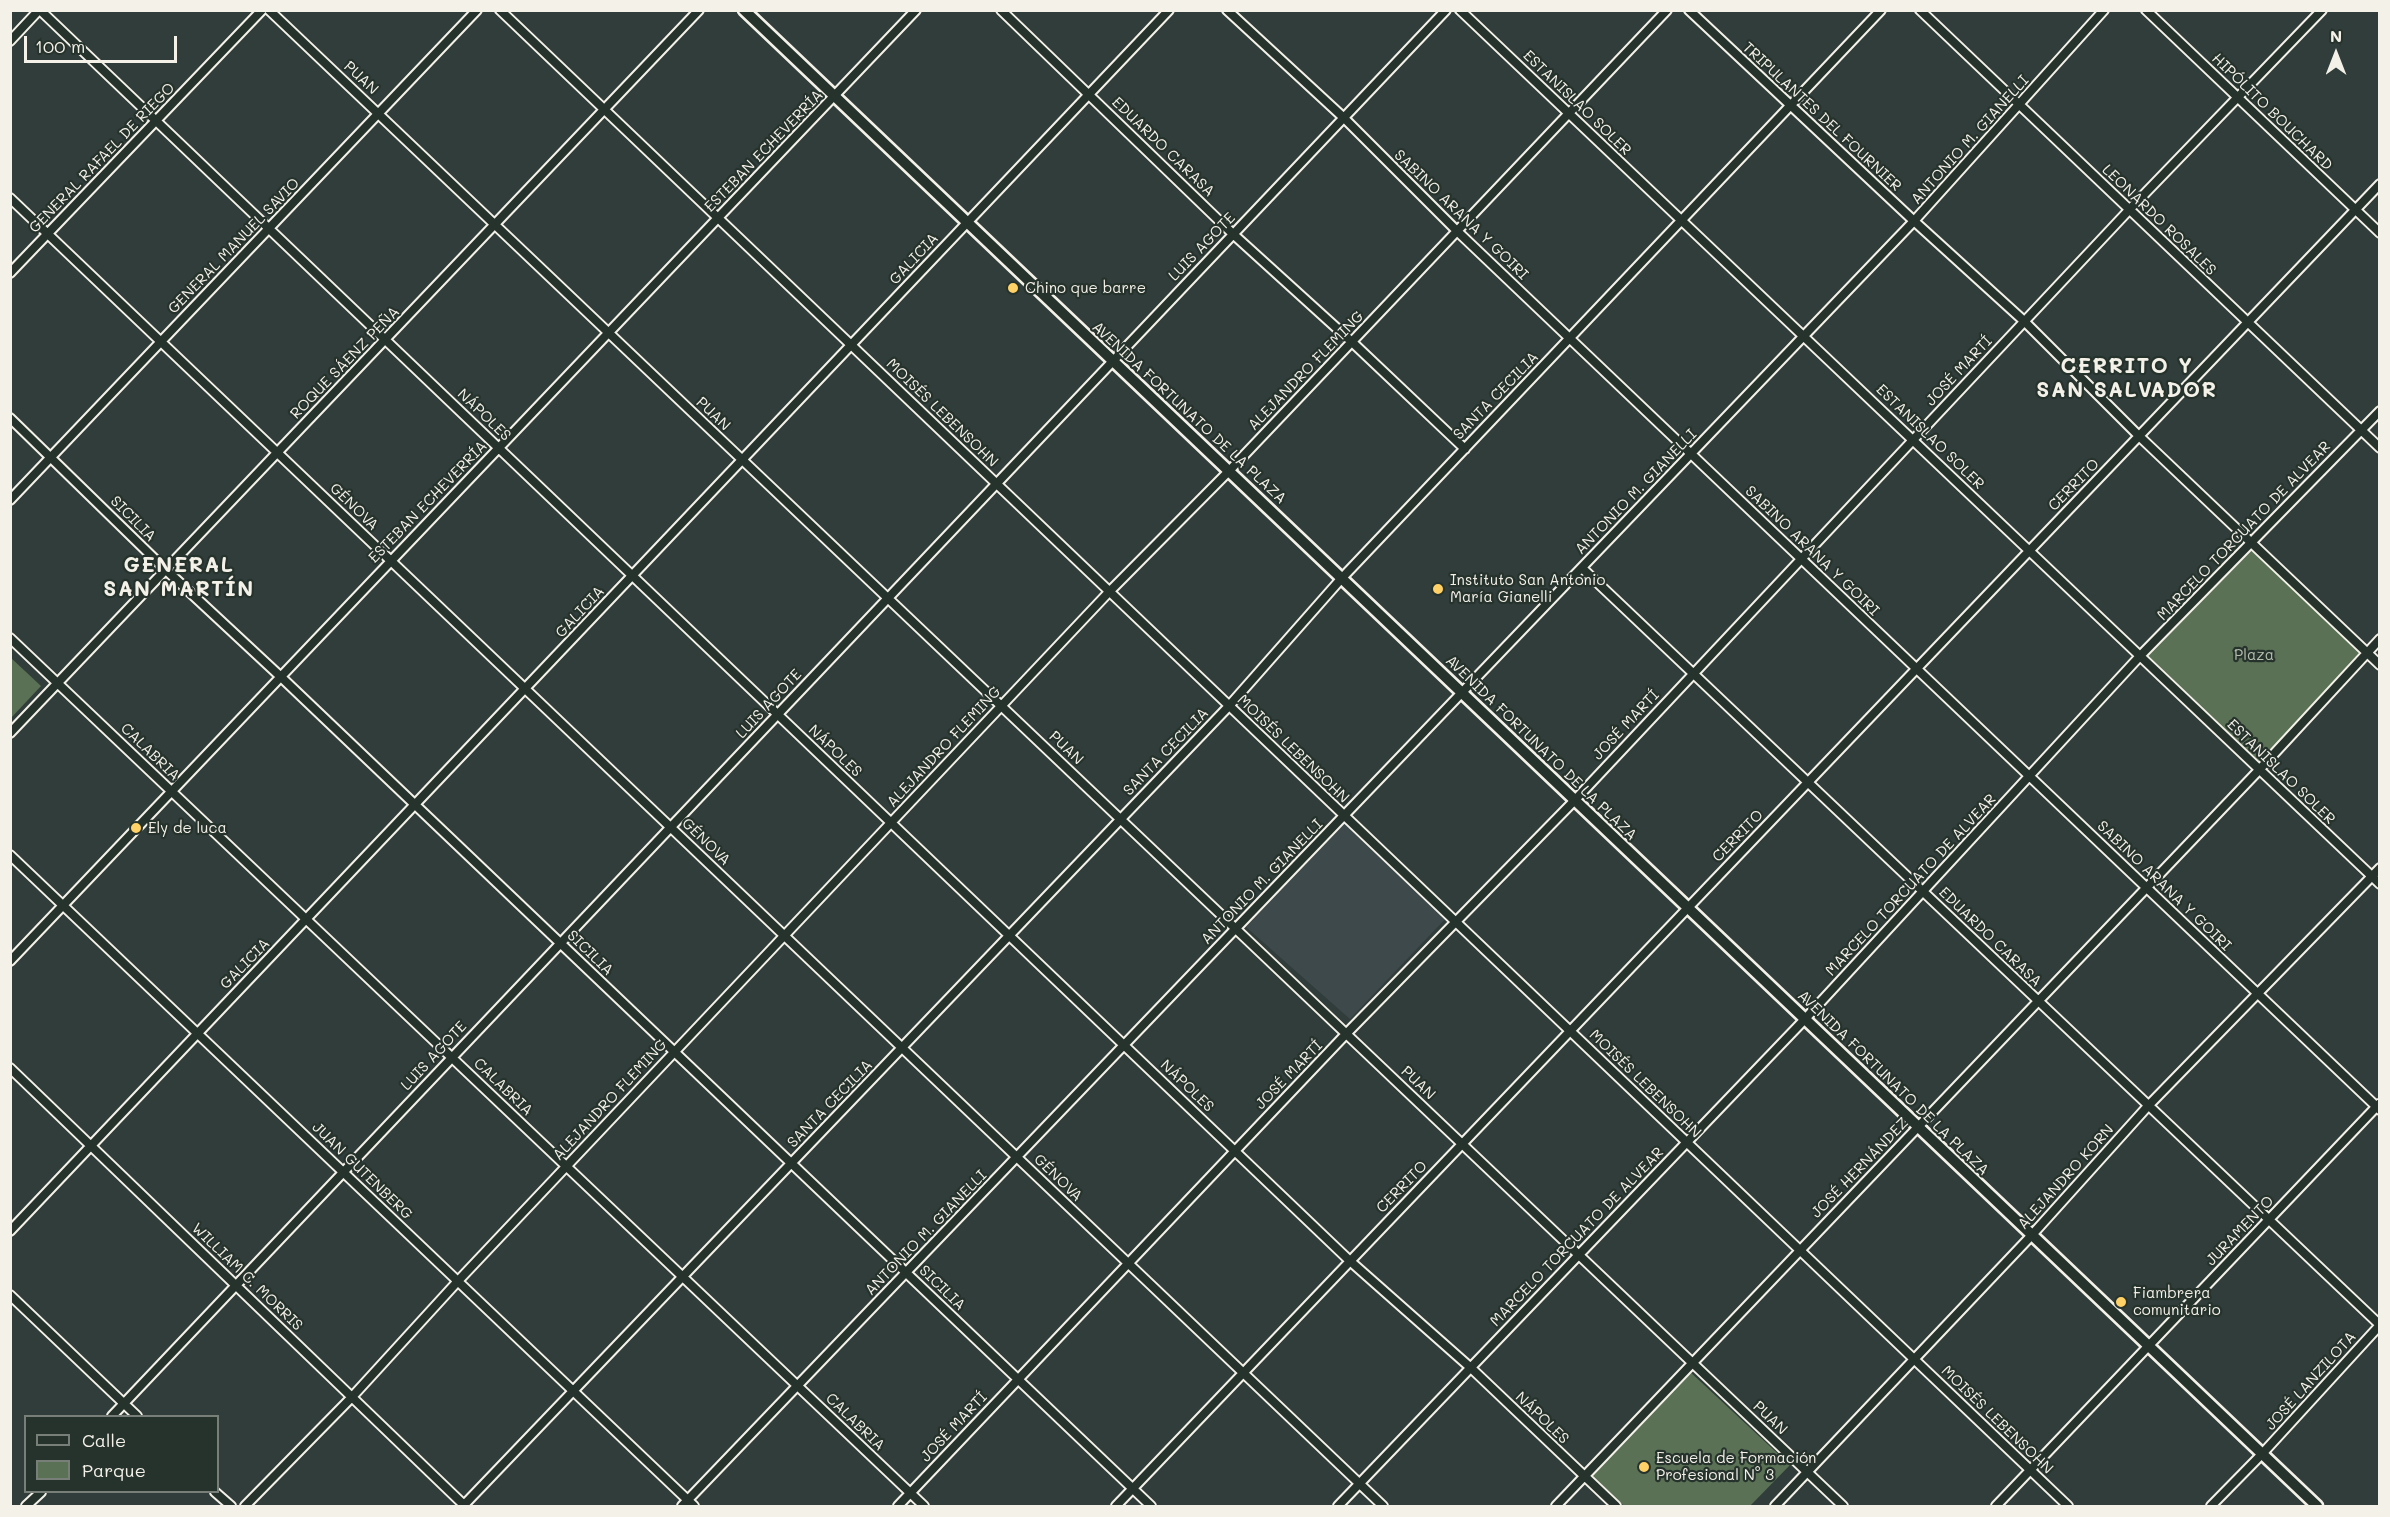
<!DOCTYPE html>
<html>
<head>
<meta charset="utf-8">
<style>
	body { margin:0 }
	#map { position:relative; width:2390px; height:1517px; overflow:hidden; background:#313d3b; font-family:Mali,sans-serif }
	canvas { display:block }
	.frame { position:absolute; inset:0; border:12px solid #f4f1e8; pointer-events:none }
	.legend { position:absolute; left:24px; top:1415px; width:195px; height:78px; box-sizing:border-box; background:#26332d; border:2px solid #787f78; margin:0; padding:8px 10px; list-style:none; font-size:18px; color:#f4f1e8 }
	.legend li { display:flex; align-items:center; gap:12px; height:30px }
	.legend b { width:30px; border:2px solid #787f78 }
	.north { position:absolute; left:2306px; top:24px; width:60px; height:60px; -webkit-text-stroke:4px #26332d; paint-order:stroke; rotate:0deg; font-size:16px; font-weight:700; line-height:24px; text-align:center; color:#f4f1e8 }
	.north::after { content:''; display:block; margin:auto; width:21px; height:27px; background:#f4f1e8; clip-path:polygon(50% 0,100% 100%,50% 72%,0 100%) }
	.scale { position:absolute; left:24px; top:36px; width:153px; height:27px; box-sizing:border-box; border:3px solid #f4f1e8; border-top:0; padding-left:8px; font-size:18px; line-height:21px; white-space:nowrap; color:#f4f1e8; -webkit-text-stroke:4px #26332d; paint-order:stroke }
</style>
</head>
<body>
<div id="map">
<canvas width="2390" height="1517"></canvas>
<div class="frame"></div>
<ul class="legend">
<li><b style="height:8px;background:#26332d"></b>Calle</li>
<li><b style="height:16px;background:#5a7155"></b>Parque</li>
</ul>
<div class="north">N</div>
<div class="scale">100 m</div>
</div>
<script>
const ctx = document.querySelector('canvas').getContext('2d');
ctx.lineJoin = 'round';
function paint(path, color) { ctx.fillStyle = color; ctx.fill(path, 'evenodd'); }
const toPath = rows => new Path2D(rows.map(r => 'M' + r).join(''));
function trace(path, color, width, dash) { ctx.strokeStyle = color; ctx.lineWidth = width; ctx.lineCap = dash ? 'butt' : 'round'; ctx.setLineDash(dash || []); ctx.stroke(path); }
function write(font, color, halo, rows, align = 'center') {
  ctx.font = font + ' Mali,sans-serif'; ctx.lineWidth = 4.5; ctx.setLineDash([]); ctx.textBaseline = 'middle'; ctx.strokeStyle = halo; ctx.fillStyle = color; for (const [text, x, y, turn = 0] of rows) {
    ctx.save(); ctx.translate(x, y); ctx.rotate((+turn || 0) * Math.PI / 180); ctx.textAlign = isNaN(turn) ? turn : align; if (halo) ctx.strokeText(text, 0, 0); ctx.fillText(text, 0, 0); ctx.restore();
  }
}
const built = toPath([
	[1347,821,1449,915,1350,1019,1246,927]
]);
const green = toPath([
	[2253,543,2366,653,2259,770,2140,656],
	[10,657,41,686,11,718,10,718],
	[1687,1369,1790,1465,1750,1506,1624,1506,1589,1473]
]);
const street = toPath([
	[40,10,1350,1261,1471,1368,1616,1506],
	[269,10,1843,1506],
	[500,10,2068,1506],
	[1001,10,1233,234,1352,342,1465,449],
	[1227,10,1344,118,1457,231,2380,1110],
	[1460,10,2380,884],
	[1689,10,1914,221,2024,321,2139,436,2380,665],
	[1920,10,2380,448],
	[2146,10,2380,233],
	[10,41,39,10],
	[10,198,1383,1506],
	[10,273,262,10],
	[10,418,166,570,281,677,1151,1506],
	[10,500,477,10],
	[1582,568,2380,1325],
	[10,638,924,1506],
	[10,733,699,10],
	[10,855,694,1506],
	[10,961,916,10],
	[10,1068,465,1506],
	[10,1231,1169,10],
	[10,1295,137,1416],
	[112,1416,1446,10],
	[215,1492,231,1506],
	[26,1506,41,1492],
	[245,1506,352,1397,458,1281,1109,592,1230,470,1667,10],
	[463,1506,1229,706,1341,579,1881,10],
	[682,1506,1914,221,2104,10],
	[898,1506,1346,1034,1574,801,2129,210,2322,10],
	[1116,1506,2380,184],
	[1338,1506,1805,1019,2140,656,2380,411],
	[1556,1506,2259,770,2380,639],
	[1775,1506,2031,1236,2148,1106,2380,868],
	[1996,1506,2379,1104],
	[2211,1506,2262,1454,2380,1325]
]);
const secondary = toPath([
	[744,10,2317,1506]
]);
const markers = [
	[1013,288,6,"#ffd166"],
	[1438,589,6,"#ffd166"],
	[136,828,6,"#ffd166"],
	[2121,1302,6,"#ffd166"],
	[1644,1467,6,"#ffd166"]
];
const streetNames = [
	["PUAN",361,78,43],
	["ESTANISLAO SOLER",1577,103,44],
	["HIPÓLITO BOUCHARD",2272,112,44],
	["TRIPULANTES DEL FOURNIER",1822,117,43],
	["ANTONIO M. GIANELLI",1970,140,-48],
	["EDUARDO CARASA",1163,147,44],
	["ESTEBAN ECHEVERRÍA",764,151,-46],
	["GENERAL RAFAEL DE RIEGO",102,158,-46],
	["SABINO ARANA Y GOIRI",1461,215,44],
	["LEONARDO ROSALES",2159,220,44],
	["GENERAL MANUEL SAVIO",234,246,-46],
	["LUIS AGOTE",1202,247,-46],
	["GALICIA",914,259,-47],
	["ROQUE SÁENZ PEÑA",345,363,-46],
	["ALEJANDRO FLEMING",1306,371,-46],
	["JOSÉ MARTÍ",1959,371,-47],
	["SANTA CECILIA",1496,396,-46],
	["MOISÉS LEBENSOHN",942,413,44],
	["AVENIDA FORTUNATO DE LA PLAZA",1189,413,43],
	["PUAN",713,414,44],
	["NÁPOLES",484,415,44],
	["ESTANISLAO SOLER",1930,437,44],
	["CERRITO",2074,485,-46],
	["ANTONIO M. GIANELLI",1636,492,-46],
	["ESTEBAN ECHEVERRÍA",428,502,-46],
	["GÉNOVA",354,507,44],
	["SICILIA",133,519,45],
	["MARCELO TORCUATO DE ALVEAR",2244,531,-46],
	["SABINO ARANA Y GOIRI",1812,551,44],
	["GALICIA",580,612,-47],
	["LUIS AGOTE",769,704,-47],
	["JOSÉ MARTÍ",1626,725,-47],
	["ALEJANDRO FLEMING",944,747,-47],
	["PUAN",1066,748,44],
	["AVENIDA FORTUNATO DE LA PLAZA",1541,748,44],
	["MOISÉS LEBENSOHN",1293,749,44],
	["NÁPOLES",835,751,44],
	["CALABRIA",150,752,44],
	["SANTA CECILIA",1166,752,-46],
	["ESTANISLAO SOLER",2281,772,44],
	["CERRITO",1738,836,-46],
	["GÉNOVA",706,842,44],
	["ANTONIO M. GIANELLI",1262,882,-46],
	["MARCELO TORCUATO DE ALVEAR",1911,885,-47],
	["SABINO ARANA Y GOIRI",2164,886,44],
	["EDUARDO CARASA",1990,937,44],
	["SICILIA",590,953,44],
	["GALICIA",245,964,-46],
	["LUIS AGOTE",434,1056,-47],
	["JOSÉ MARTÍ",1289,1075,-46],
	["PUAN",1418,1083,44],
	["AVENIDA FORTUNATO DE LA PLAZA",1893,1083,44],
	["MOISÉS LEBENSOHN",1645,1084,44],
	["NÁPOLES",1187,1086,44],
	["CALABRIA",503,1087,44],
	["ALEJANDRO FLEMING",610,1100,-47],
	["SANTA CECILIA",830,1104,-46],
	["JOSÉ HERNÁNDEZ",1860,1168,-46],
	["JUAN GUTENBERG",362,1171,44],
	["ALEJANDRO KORN",2066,1177,-48],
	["GÉNOVA",1058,1178,44],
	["CERRITO",1402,1187,-46],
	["JURAMENTO",2240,1231,-46],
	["ANTONIO M. GIANELLI",926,1233,-46],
	["MARCELO TORCUATO DE ALVEAR",1577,1237,-46],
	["WILLIAM C. MORRIS",247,1277,44],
	["SICILIA",942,1288,44],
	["JOSÉ LANZILOTA",2311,1381,-48],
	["NÁPOLES",1542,1418,44],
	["PUAN",1770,1418,44],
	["MOISÉS LEBENSOHN",1997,1420,44],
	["CALABRIA",855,1422,44],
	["JOSÉ MARTÍ",954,1427,-47]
];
const poiNames = [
	["Chino que barre",1025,288],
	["Instituto San Antonio",1450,580],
	["María Gianelli",1450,597],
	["Ely de luca",148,828],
	["Fiambrera",2133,1293],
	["comunitario",2133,1310],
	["Escuela de Formación",1656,1458],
	["Profesional N° 3",1656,1475]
];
const parkNames = [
	["Plaza",2254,655]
];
const districtNames = [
	["CERRITO Y",2127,367],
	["SAN SALVADOR",2127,391],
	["GENERAL",179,566],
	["SAN MARTÍN",179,590]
];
paint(built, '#3e494c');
paint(green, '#5a7155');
trace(street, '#f4f1e8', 12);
trace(secondary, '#f4f1e8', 15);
trace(street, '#26332d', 8);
trace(secondary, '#26332d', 10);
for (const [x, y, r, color] of markers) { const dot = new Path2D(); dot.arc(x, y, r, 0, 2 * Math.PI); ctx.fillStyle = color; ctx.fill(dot); trace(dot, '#26332d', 2); }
write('15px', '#f4f1e8', '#26332d', streetNames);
write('15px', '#f4f1e8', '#26332d', poiNames, 'left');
write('15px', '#b6bead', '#26332d', parkNames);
ctx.letterSpacing = '1.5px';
write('bold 21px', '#f4f1e8', '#26332d', districtNames);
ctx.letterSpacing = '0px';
</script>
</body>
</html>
